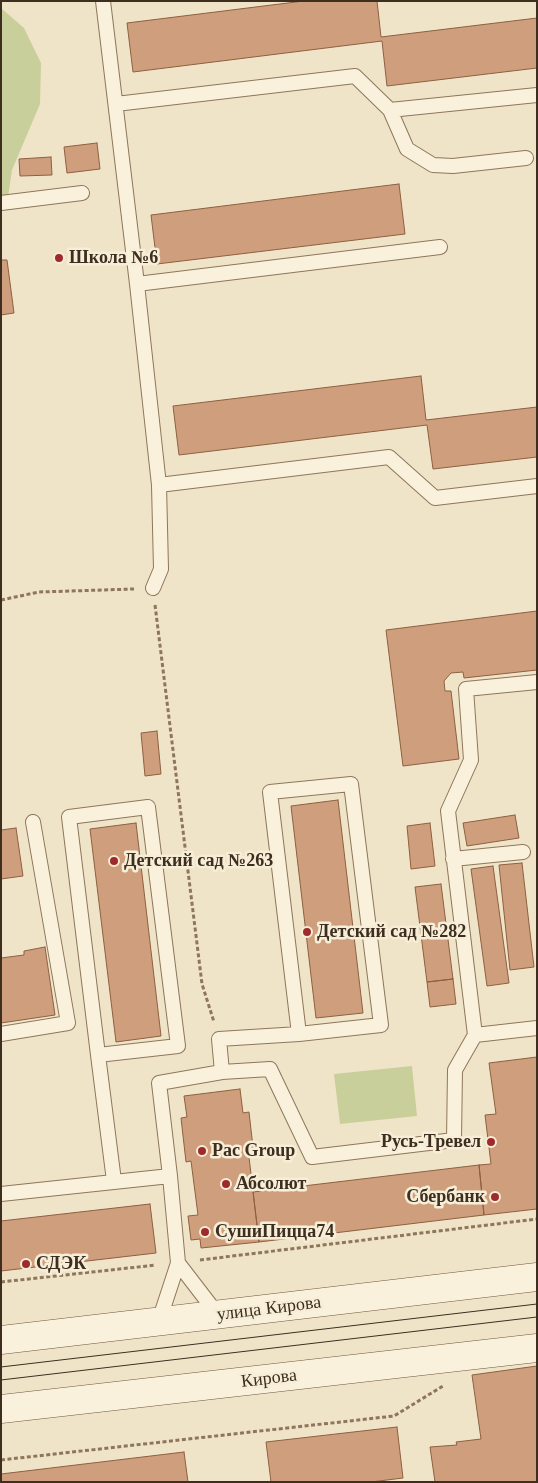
<!DOCTYPE html>
<html>
<head>
<meta charset="utf-8">
<style>
	body { margin:0 }
	#map { position:relative; width:538px; height:1483px; overflow:hidden; background:#f0e4c8; font-family:"Times New Roman",serif }
	canvas { display:block }
	.frame { position:absolute; inset:0; border:2px solid #3d2e20; pointer-events:none }
</style>
</head>
<body>
<div id="map">
<canvas width="538" height="1483"></canvas>
<div class="frame"></div>
</div>
<script>
const ctx = document.querySelector('canvas').getContext('2d');
ctx.lineJoin = 'round';
function paint(path, color) { ctx.fillStyle = color; ctx.fill(path, 'evenodd'); }
const toPath = rows => new Path2D(rows.map(r => 'M' + r).join(''));
function trace(path, color, width, dash) { ctx.strokeStyle = color; ctx.lineWidth = width; ctx.lineCap = dash ? 'butt' : 'round'; ctx.setLineDash(dash || []); ctx.stroke(path); }
function write(font, color, halo, rows, align = 'center') {
  ctx.font = font + ' "Times New Roman",serif'; ctx.lineWidth = 5; ctx.setLineDash([]); ctx.textBaseline = 'middle'; ctx.strokeStyle = halo; ctx.fillStyle = color; for (const [text, x, y, turn = 0] of rows) {
    ctx.save(); ctx.translate(x, y); ctx.rotate((+turn || 0) * Math.PI / 180); ctx.textAlign = isNaN(turn) ? turn : align; if (halo) ctx.strokeText(text, 0, 0); ctx.fillText(text, 0, 0); ctx.restore();
  }
}
const green = toPath([
	[1,8,24,28,41,63,40,104,12,170,8,197,1,198],
	[412,1066,417,1116,340,1124,334,1074]
]);
const building = toPath([
	[304,1,377,1,381,37,537,18,537,68,387,86,382,41,133,72,127,23,304,1],
	[97,143,100,169,67,173,64,147,97,143],
	[51,157,52,175,20,176,19,159,51,157],
	[399,184,405,234,157,264,151,215,399,184],
	[1,260,7,260,14,313,1,315,1,260],
	[421,376,426,420,537,407,537,457,433,469,427,425,179,455,173,406,421,376],
	[537,611,537,670,464,678,463,672,451,673,444,681,445,691,451,691,459,759,403,766,386,630,537,611],
	[157,731,161,774,145,776,141,733,157,731],
	[338,800,363,1013,316,1018,291,806,338,800],
	[515,815,519,838,467,846,463,823,515,815],
	[136,823,161,1036,116,1042,90,829,136,823],
	[430,823,435,866,411,869,407,826,430,823],
	[16,828,23,876,1,879,1,830,16,828],
	[522,863,534,967,510,970,499,865,522,863],
	[493,866,509,983,487,986,471,869,493,866],
	[441,884,453,979,427,982,415,887,441,884],
	[45,947,55,1015,1,1023,1,958,24,955,24,951,45,947],
	[453,979,456,1004,430,1007,427,982,453,979],
	[537,1057,537,1209,484,1215,479,1165,491,1164,485,1115,496,1114,489,1063,537,1057],
	[240,1089,243,1113,249,1112,254,1156,249,1157,259,1242,201,1248,200,1239,191,1240,188,1216,198,1215,191,1161,186,1162,181,1118,187,1117,184,1096,240,1089],
	[479,1165,484,1215,259,1242,253,1192,479,1165],
	[150,1204,156,1253,1,1271,1,1221,150,1204],
	[537,1366,537,1482,435,1482,430,1447,457,1445,456,1442,481,1439,472,1375,537,1366],
	[397,1427,403,1478,371,1482,271,1482,266,1442,397,1427],
	[184,1452,188,1482,1,1482,1,1474,184,1452]
]);
const path = toPath([
	[1,600,39,592,134,589],
	[155,605,202,984,214,1022],
	[200,1260,537,1219],
	[1,1282,156,1265],
	[1,1460,394,1416,443,1386]
]);
const service = toPath([
	[103,1,137,284,159,485,389,457,435,498,537,486],
	[116,104,355,76,390,110,537,95],
	[390,110,407,149,433,165,453,166,526,158],
	[1,203,82,193],
	[137,284,440,247],
	[153,588,161,569,159,485],
	[453,859,523,852],
	[1,1034,68,1023,33,822],
	[475,1035,448,811,471,760,466,689,537,682],
	[98,1055,178,1046,148,807,69,817,98,1055,114,1181],
	[222,1072,219,1039,299,1034,381,1025,351,784,270,792,299,1034],
	[1,1194,170,1176],
	[178,1263,170,1176,159,1083,222,1072,270,1069,312,1157,454,1140,455,1070,475,1035,537,1028],
	[159,1321,178,1263,218,1315]
]);
const secondary = toPath([
	[1,1340,537,1277],
	[1,1409,537,1348]
]);
const tram = toPath([
	[1,1367,537,1304],
	[1,1380,537,1317]
]);
const markers = [
	[59,258,5,"#9e2a2b"],
	[114,861,5,"#9e2a2b"],
	[307,932,5,"#9e2a2b"],
	[491,1142,5,"#9e2a2b"],
	[202,1151,5,"#9e2a2b"],
	[226,1184,5,"#9e2a2b"],
	[495,1197,5,"#9e2a2b"],
	[205,1232,5,"#9e2a2b"],
	[26,1264,5,"#9e2a2b"]
];
const poiNames = [
	["Школа №6",69,258],
	["Детский сад №263",124,861],
	["Детский сад №282",317,932],
	["Русь-Тревел",481,1142,"right"],
	["Pac Group",212,1151],
	["Абсолют",236,1184],
	["Сбербанк",485,1197,"right"],
	["СушиПицца74",215,1232],
	["СДЭК",36,1264]
];
const streetNames = [
	["улица Кирова",269,1309,-7],
	["Кирова",269,1379,-7]
];
paint(green, '#c9cf9b');
paint(building, '#cf9f7d');
trace(building, '#8d5f41', 1);
trace(service, '#8d765c', 16);
trace(secondary, '#6f573f', 29);
trace(path, '#8d765c', 3, [4, 2.5]);
trace(service, '#faf1dc', 14);
trace(secondary, '#faf1dc', 28);
trace(tram, '#3d2e20', 1);
for (const [x, y, r, color] of markers) { const dot = new Path2D(); dot.arc(x, y, r, 0, 2 * Math.PI); ctx.fillStyle = color; ctx.fill(dot); trace(dot, '#f7eed8', 2); }
write('bold 18px', '#3d2e20', '#f7eed8', poiNames, 'left');
write('18px', '#3d2e20', '#f7eed8', streetNames);
</script>
</body>
</html>
